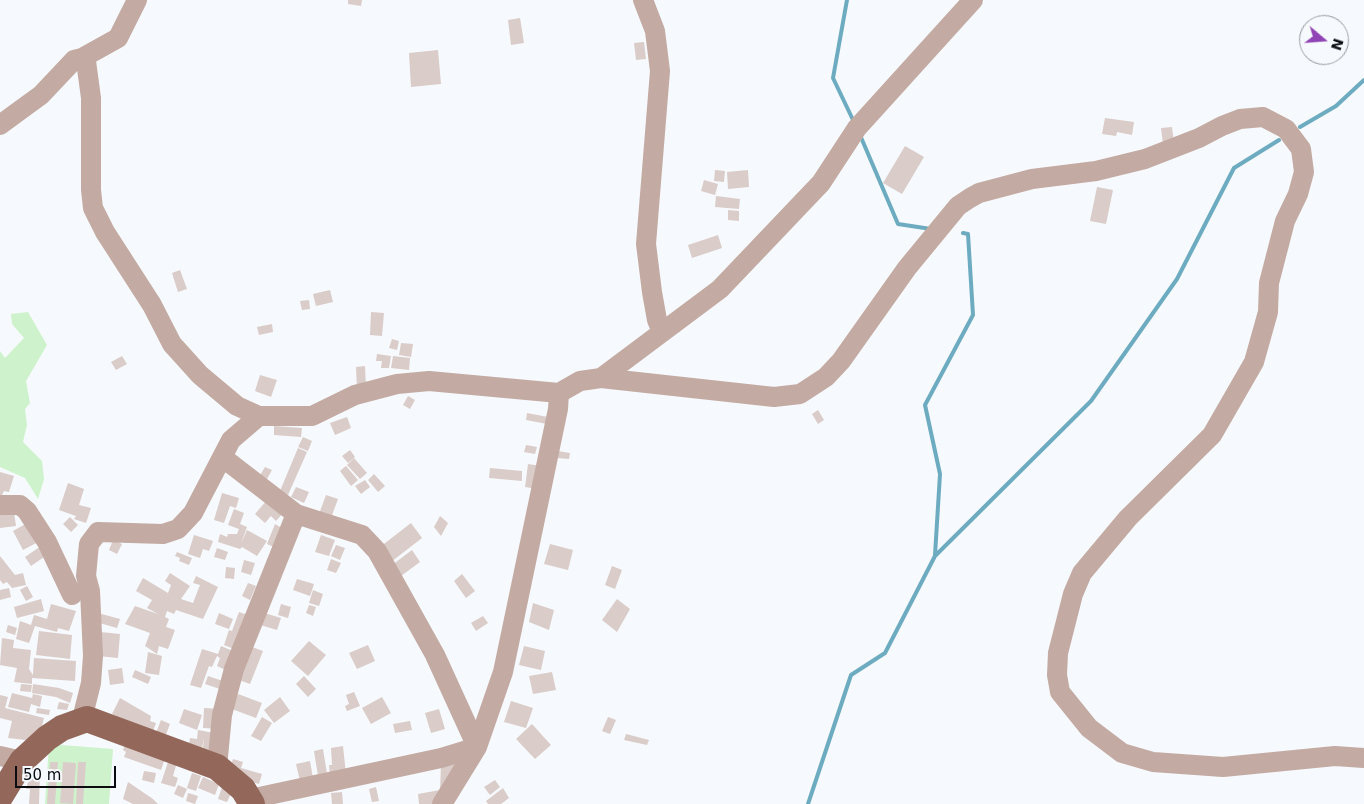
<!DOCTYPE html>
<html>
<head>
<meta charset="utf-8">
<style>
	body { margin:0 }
	#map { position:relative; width:1364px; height:804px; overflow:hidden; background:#f6f9fd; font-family:"DejaVu Sans",sans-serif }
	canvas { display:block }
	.north { position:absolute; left:1299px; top:15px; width:50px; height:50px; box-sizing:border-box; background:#f6f9fd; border:1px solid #989a9e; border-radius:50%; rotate:108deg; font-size:14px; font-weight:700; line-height:20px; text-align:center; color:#0a0c0f }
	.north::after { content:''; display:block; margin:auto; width:18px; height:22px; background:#9144b5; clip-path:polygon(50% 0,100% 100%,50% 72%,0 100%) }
	.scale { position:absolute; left:15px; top:766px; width:101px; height:22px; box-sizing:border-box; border:2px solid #0a0c0f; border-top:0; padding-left:6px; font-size:15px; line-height:18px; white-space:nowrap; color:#0a0c0f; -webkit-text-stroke:4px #f6f9fd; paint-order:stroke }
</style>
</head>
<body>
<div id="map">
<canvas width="1364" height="804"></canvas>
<div class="north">N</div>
<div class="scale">50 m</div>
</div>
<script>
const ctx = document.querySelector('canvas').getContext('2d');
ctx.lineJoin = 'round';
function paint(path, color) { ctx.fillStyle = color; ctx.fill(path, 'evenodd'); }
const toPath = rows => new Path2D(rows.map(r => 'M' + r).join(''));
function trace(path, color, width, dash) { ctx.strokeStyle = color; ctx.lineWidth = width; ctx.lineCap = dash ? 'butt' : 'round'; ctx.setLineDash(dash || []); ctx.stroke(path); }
const green = toPath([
	[28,312,47,345,26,381,30,403,25,409,27,425,23,442,42,461,44,479,38,499,25,478,0,467,0,351,5,358,24,338,12,324,11,314],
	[49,744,113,749,109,804,45,804]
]);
const stream = toPath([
	[847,0,833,78,854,122],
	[1300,127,1336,106,1364,80],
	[860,135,898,224,931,229],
	[935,555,940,474,925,405,973,315,968,234,963,233],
	[808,804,851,675,885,653,935,556,1091,401,1177,279,1234,168,1279,140]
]);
const building = toPath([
	[348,0,362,0,361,6,348,4],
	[520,18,524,43,511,45,508,20],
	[644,42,646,59,636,60,634,43],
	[438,50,441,84,411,87,409,53],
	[1105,118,1134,122,1132,135,1117,132,1116,136,1102,134],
	[1172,127,1174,143,1163,145,1161,128],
	[905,146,924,157,902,194,883,183],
	[715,170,725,171,724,182,714,181],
	[748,170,749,187,728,189,727,172],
	[704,180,718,184,715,195,701,191],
	[1097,187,1113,190,1106,224,1090,221],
	[716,196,740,199,739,209,715,207],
	[728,210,739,211,739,221,728,220],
	[718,235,722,248,692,258,688,245],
	[180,270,187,289,178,292,172,273],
	[330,290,333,302,316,306,313,294],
	[309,300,310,309,302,310,300,301],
	[371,312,384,313,382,336,370,335],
	[272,324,273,332,259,335,257,327],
	[392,339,399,341,397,350,389,348],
	[401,343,413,344,411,357,399,355],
	[377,354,391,356,389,368,381,368,382,361,376,361],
	[122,356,127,364,116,370,111,362],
	[393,356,410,358,409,370,391,368],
	[365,366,366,388,357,389,356,367],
	[260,375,277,380,271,397,255,391],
	[408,396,415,400,410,409,403,405],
	[818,410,824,420,818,424,812,414],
	[527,413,548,417,547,424,526,420],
	[347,417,351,428,335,435,330,423],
	[274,426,302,428,301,437,274,435],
	[303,437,312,441,308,451,298,447],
	[526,445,537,447,535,454,524,452],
	[298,448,307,452,288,495,280,491],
	[350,450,355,457,348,463,342,456],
	[558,451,570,453,569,459,557,458],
	[354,458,367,473,360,479,347,465],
	[528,464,541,466,537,489,525,487],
	[346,466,358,480,351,486,340,471],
	[265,467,272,470,266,481,259,477],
	[490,468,522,471,522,481,489,478],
	[0,472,14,476,9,492,4,491,0,499],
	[374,474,385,486,378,492,368,480],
	[365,480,370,487,361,494,355,486],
	[68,483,84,489,79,505,91,508,86,523,74,519,76,516,59,510],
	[296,487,309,492,304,503,291,497],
	[222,493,239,498,236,508,230,506,224,523,214,520],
	[326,495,338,499,331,518,319,514],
	[267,500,283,513,276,521,271,516,265,523,255,514],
	[234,509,244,513,240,524,247,527,241,544,247,530,267,541,257,556,242,547,240,549,218,542,220,534,227,537,228,534,237,534,239,529,228,525],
	[0,510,14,512,16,526,0,528],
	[440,516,448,523,441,536,434,527],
	[70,517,78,525,71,532,63,524],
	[29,522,40,541,23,550,13,531],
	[411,523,422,538,391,562,380,547],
	[275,524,287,531,278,549,267,544],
	[194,535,213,541,209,551,203,549,200,558,188,554],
	[321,535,335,540,329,556,315,552],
	[113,540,122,544,117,554,109,550],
	[550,544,573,550,568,570,544,564],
	[336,545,345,548,340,560,331,556],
	[41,546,47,555,31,566,25,557],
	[217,548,228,552,225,560,214,557],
	[412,550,420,562,401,576,392,565],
	[177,552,192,558,189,565,179,561,180,558,175,556],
	[0,556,15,575,23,573,26,585,12,588,7,582,3,584,0,580],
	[331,559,341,563,336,573,327,570],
	[244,560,255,563,251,575,241,572],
	[612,566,622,570,615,589,605,585],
	[226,567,235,568,234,579,225,578],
	[170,573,190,586,181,599,193,603,200,585,193,583,196,576,218,587,203,619,176,610,174,614,167,611,165,617,169,619,166,627,175,630,168,649,159,646,157,654,145,646,150,633,125,624,135,606,158,614,147,608,152,600,136,591,143,578,168,593,171,585,165,581],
	[462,574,475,591,466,598,454,581],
	[297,579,314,584,310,596,293,590],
	[248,583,256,586,250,600,242,596],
	[27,586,33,597,26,601,20,590],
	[9,588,11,597,0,600,0,590],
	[313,590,323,594,319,606,309,603],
	[41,599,44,611,17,618,14,607],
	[617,599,630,609,617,632,602,620],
	[533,603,554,610,549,630,529,622],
	[51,604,76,611,69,631,58,628,57,632,35,626,29,643,16,639,20,621,31,625,34,615,47,619],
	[281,604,291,607,288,618,278,615],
	[309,605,316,607,313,616,306,613],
	[239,612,251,616,239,651,224,645,229,630,232,631],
	[261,612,281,618,277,630,257,624],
	[98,613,120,619,117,628,96,622],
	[219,613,233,619,229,629,215,624],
	[483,616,488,623,476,631,471,623],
	[8,625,17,628,15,635,6,632],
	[39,631,72,635,70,659,36,655],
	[100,632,120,634,118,658,98,656],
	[2,638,14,640,13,648,31,650,29,669,33,675,34,658,76,661,75,681,32,678,32,684,14,682,17,668,0,665],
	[309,641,326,655,308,676,291,661],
	[368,645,375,661,357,669,349,653],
	[221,646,240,654,232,673,217,666,220,658,217,656,212,667,209,666,201,688,190,685,202,649,218,654],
	[524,646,545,651,541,670,519,665],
	[252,647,263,651,250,684,239,680],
	[148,652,162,656,159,675,145,673],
	[122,668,124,683,110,685,108,670],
	[135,670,151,677,148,684,132,677],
	[552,672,556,690,533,694,529,676],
	[208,676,226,682,223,690,205,684],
	[304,676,316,689,308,697,296,684],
	[21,684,32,685,31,692,20,691],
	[33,684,59,688,73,693,70,703,56,697,32,693],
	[354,692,360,706,347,711,345,706,349,704,346,695],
	[12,693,32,698,33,694,42,696,40,707,31,704,29,712,8,707],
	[238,694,262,703,256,718,232,709],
	[0,695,8,697,5,708,44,718,40,734,34,741,8,738,12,721,0,718],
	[280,697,290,711,274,723,264,710],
	[382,697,391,713,371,724,362,708],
	[120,698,151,716,150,721,156,723,152,734,112,714],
	[511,701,533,708,526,728,504,722],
	[59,702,69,704,67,710,57,709],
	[37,708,50,710,49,715,36,713],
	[204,708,221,709,220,729,203,728],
	[184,709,202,715,197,730,179,723],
	[439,709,445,729,431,733,425,713],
	[262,717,272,723,261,741,251,736],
	[608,717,616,720,610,734,602,731],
	[161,720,170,724,163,742,154,738],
	[410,721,412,730,395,733,393,724],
	[532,724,551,745,535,759,516,739],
	[198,730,219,734,216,757,202,756,204,738,201,753,188,751,190,738,197,739],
	[626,734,649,740,647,745,624,740],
	[126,742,166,756,161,770,124,757,126,752,123,750],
	[343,746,346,774,330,776,329,765,332,765,331,748],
	[323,749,327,774,318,776,314,751],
	[169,759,177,762,173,776,178,778,175,787,161,783],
	[233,759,243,762,241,768,262,774,259,784,228,775],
	[310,761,313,778,300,781,296,764],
	[458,761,440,791,441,764],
	[50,762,58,762,55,804,47,804],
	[63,762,76,763,73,804,60,803],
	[78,762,86,762,83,804,76,804],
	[32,769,40,771,39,804,29,804,30,789,26,789],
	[144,771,156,773,154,783,142,780],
	[192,773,201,776,196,791,187,788],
	[203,777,219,784,215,795,198,788],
	[495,780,500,787,490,795,484,787],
	[128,782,153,799,158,804,133,804,123,799],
	[178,785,187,789,183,798,174,794],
	[222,787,232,791,227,802,218,799],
	[376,787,379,801,372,802,369,789],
	[503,788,509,798,501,804,488,804,486,801],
	[440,790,434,804,419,804,418,794],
	[342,792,343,804,332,804,331,793],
	[188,793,198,796,195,804,186,801]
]);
const minor = toPath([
	[643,0,655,31,660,71,646,244,652,292,657,320,662,332],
	[82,58,118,38,137,0],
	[0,125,41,95,74,60,82,58,86,61,91,98,91,190,93,208,105,232,152,305,172,344,200,375,237,406,259,416,312,416,355,395,397,384,429,381,559,393,580,381,601,378,774,397,800,394,826,377,841,361,907,268,958,206,970,198,979,193,1032,179,1096,171,1145,159,1199,138,1222,126,1240,119,1263,117,1286,129,1301,149,1304,172,1298,194,1285,221,1269,283,1268,312,1254,362,1212,435,1128,518,1082,573,1073,594,1058,653,1057,675,1060,692,1089,728,1122,753,1153,762,1223,767,1335,756,1364,758],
	[601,378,720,289,821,183,857,128,973,0],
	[0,505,20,505,27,511,47,542,72,595],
	[87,719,84,711,91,683,93,656,90,591,86,576,89,544,98,532,163,534,178,529,193,513,231,440,259,416],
	[0,756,22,761],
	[217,767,222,715,234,669,296,514,222,457],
	[248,804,250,799,441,758,477,747,435,655,377,551,362,535,296,514],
	[442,804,477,747,503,672,558,409,559,393]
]);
const major = toPath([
	[0,797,22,761,47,738,62,728,87,719,217,767,243,789,252,804]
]);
paint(green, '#cef3cc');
trace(stream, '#6dabc1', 4);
paint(building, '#daccc8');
trace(minor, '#c3aaa2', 20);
trace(major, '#93685a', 26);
</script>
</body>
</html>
